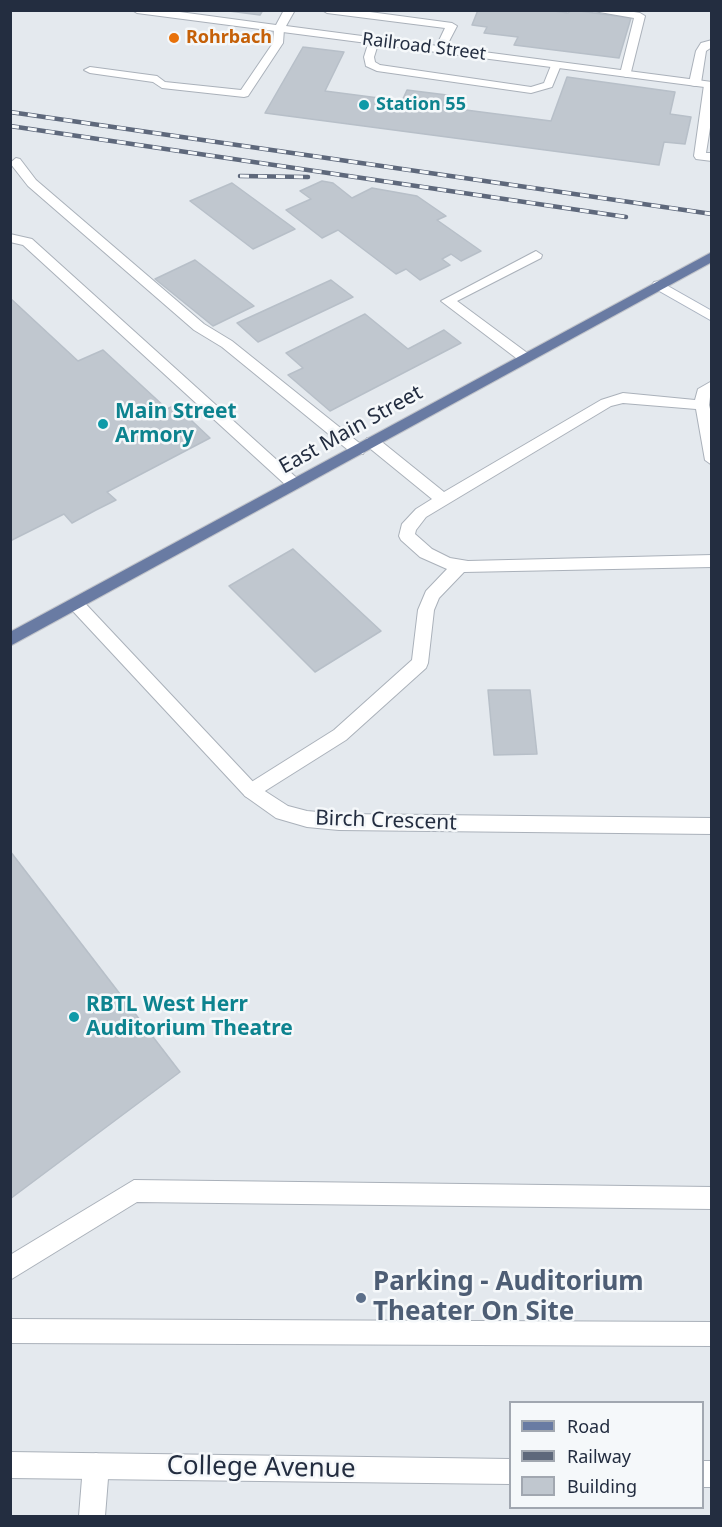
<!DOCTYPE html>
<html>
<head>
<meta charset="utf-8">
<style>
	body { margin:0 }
	#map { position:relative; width:722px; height:1527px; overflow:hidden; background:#e4e9ee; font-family:"Noto Sans",sans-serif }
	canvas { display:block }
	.frame { position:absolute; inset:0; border:12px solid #232d40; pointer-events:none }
	.legend { position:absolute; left:509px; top:1401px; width:195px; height:108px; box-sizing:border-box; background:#f5f8fa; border:2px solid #a1a7b0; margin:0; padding:8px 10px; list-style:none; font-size:18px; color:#232d40 }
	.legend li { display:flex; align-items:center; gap:12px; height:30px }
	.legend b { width:30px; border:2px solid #a1a7b0 }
</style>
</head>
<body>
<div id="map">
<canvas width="722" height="1527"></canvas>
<div class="frame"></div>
<ul class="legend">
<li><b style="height:8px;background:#697ba3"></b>Road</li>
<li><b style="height:8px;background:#5e687b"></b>Railway</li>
<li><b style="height:16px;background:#c0c7cf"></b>Building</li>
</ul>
</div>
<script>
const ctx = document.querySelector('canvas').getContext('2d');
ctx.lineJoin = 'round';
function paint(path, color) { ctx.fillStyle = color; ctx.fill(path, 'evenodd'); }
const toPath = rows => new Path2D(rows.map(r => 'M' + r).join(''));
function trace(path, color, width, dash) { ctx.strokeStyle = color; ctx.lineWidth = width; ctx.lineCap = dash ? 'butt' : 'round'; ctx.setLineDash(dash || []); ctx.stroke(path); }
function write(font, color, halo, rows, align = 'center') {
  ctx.font = font + ' "Noto Sans",sans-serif'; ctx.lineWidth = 5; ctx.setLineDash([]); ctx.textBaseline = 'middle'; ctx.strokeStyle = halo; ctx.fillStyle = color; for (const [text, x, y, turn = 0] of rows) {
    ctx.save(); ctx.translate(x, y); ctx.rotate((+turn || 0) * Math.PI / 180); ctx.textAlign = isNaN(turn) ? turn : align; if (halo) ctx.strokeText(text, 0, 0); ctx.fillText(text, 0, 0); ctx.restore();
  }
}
const building = toPath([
	[221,10,263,10,260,15,221,10],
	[478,10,547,10,568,13,572,10,631,18,619,58,514,45,518,37,484,33,487,27,472,25,478,10],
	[303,47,344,52,325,91,402,101,407,90,463,97,458,109,551,121,567,77,675,92,670,114,691,117,685,144,664,142,659,165,265,113,303,47],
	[322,181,333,183,352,198,372,188,417,196,446,216,437,220,481,251,461,261,451,254,442,259,450,265,420,280,406,269,396,274,338,230,322,238,286,210,311,199,300,191,322,181],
	[232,183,295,229,253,249,190,201,232,183],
	[195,260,254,306,213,326,155,279,195,260],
	[331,280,353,297,258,342,237,323,331,280],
	[10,298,78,361,103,350,167,409,175,405,210,438,107,492,116,500,96,510,72,523,64,514,10,541,10,298],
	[365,314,408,349,444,330,461,343,330,411,288,375,303,368,286,353,365,314],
	[293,549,381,631,315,672,229,586,293,549],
	[488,690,530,690,537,754,494,755,488,690],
	[10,851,180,1072,10,1199,10,851]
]);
const lane = toPath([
	[322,10,355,10,452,23,457,26,445,49,440,52,435,49,445,28,327,13,322,10],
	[588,10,622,10,640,13,645,16,630,76,626,77,620,74,634,18,588,10],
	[279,26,284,29,283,43,248,96,244,97,162,88,153,82,90,73,84,70,90,67,157,76,165,82,241,90,273,43,274,29,279,26],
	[374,38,379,41,374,57,375,62,380,65,531,87,544,83,552,63,560,63,561,65,552,87,531,93,377,71,366,66,364,57,369,41,374,38],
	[712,40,712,47,706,51,701,83,695,86,691,85,689,83,696,51,701,43,712,40],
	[710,82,712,115,706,153,712,153,712,161,696,159,694,156,704,85,710,82],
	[16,158,20,159,36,180,204,324,232,341,363,446,365,450,363,454,353,454,222,347,194,330,28,186,10,163,16,158],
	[10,234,32,239,299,480,302,484,299,488,289,488,23,245,10,242,10,234],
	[536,251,542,255,541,258,457,301,530,355,532,358,530,361,525,362,520,361,441,301,536,251],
	[712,381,709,405,712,417,712,465,705,460,696,409,623,403,611,406,426,517,416,530,415,534,432,549,450,558,468,561,712,555,712,567,464,572,439,598,434,610,428,663,426,668,346,740,257,796,251,799,245,796,242,791,245,786,334,730,412,660,418,610,426,591,447,569,420,557,401,540,399,536,402,524,416,509,432,499,367,446,365,442,367,438,377,438,444,492,601,400,623,393,695,400,698,389,712,381],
	[134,1180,712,1187,712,1209,137,1202,10,1280,10,1255,134,1180],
	[10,1319,712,1322,712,1346,10,1343,10,1319],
	[96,1453,105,1457,109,1466,105,1516,79,1516,83,1466,87,1457,96,1453]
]);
const street = toPath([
	[132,10,165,10,276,25,284,10,295,10,286,26,712,82,712,88,137,13,132,10],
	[76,598,82,600,257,786,288,806,307,811,339,814,712,818,712,834,339,830,307,827,276,818,245,796,70,608,68,604,70,600,76,598],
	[10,1452,510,1459,510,1484,10,1478,10,1452],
	[702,1461,712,1461,712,1487,702,1487,702,1461]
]);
const secondary = toPath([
	[659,281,712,311,712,321,654,288,652,285,654,282,659,281]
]);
const primary = toPath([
	[712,252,712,262,10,646,10,632,712,252]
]);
const rail = toPath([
	[10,112,712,214],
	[10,126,626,217],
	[240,176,308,177]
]);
const markers = [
	[174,38,6,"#e8710a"],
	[364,105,6,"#0f9aa8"],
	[103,424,6,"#0f9aa8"],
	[74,1017,6,"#0f9aa8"],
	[361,1298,6,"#5c6f8a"]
];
const farFoodnames = [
	["Rohrbach",186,38]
];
const farStreetnames = [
	["Railroad Street",424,47,7]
];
const farCulturenames = [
	["Station 55",376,105]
];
const cultureNames = [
	["Main Street",115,412],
	["Armory",115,436],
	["RBTL West Herr",86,1005],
	["Auditorium Theatre",86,1029]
];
const streetNames = [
	["East Main Street",351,430,-29],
	["Birch Crescent",386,821,2]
];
const nearServicenames = [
	["Parking - Auditorium",373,1283],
	["Theater On Site",373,1313]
];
const nearStreetnames = [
	["College Avenue",261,1468,1]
];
paint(building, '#c0c7cf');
trace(building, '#b7bfc8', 1.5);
trace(lane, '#aab1ba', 2);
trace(street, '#aab1ba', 2);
trace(secondary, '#a9b2c0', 2);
trace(primary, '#c1c4ca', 2);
paint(lane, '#fff');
paint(street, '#fff');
paint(secondary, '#fff');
paint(primary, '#697ba3');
trace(rail, '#5e687b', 4.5);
trace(rail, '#f5f8fa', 3, [9]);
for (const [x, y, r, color] of markers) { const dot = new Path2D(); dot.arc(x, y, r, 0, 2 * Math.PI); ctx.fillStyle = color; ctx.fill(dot); trace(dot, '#f5f8fa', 2); }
write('bold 18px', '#c56008', '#f5f8fa', farFoodnames, 'left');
write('18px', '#232d40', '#f5f8fa', farStreetnames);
write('bold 18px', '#0d838f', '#f5f8fa', farCulturenames, 'left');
write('bold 21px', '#0d838f', '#f5f8fa', cultureNames, 'left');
write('21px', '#232d40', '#f5f8fa', streetNames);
write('bold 26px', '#4e5e75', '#f5f8fa', nearServicenames, 'left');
write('26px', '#232d40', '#f5f8fa', nearStreetnames);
</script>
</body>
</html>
